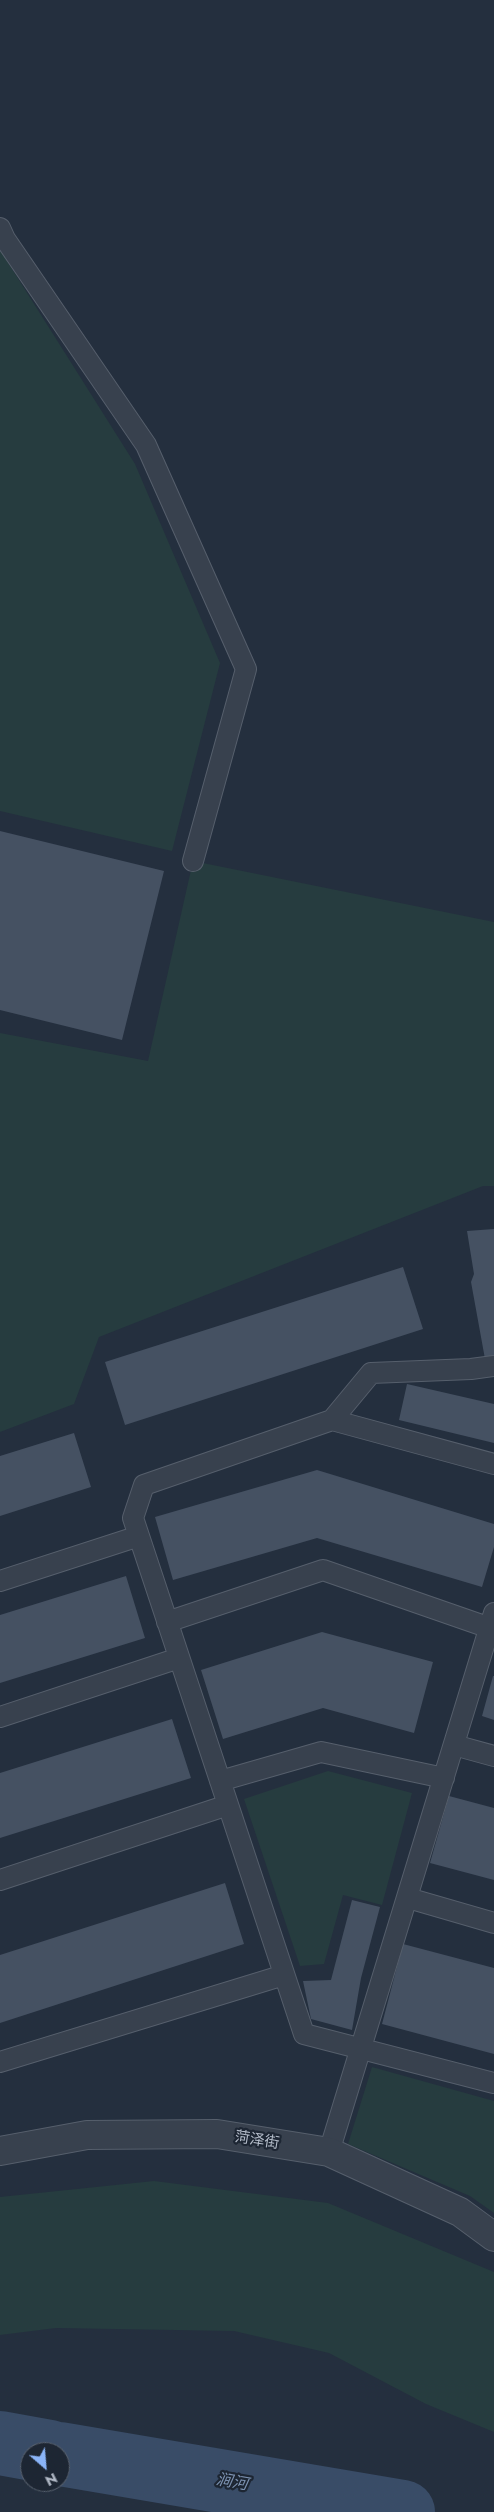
<!DOCTYPE html>
<html>
<head>
<meta charset="utf-8">
<style>
	body { margin:0 }
	#map { position:relative; width:494px; height:2512px; overflow:hidden; background:#242f3e; font-family:Jost,sans-serif }
	canvas { display:block }
	.north { position:absolute; left:20px; top:2442px; width:50px; height:50px; box-sizing:border-box; background:#1d2633; border:1px solid #59626f; border-radius:50%; rotate:153deg; font-size:14px; font-weight:700; line-height:20px; text-align:center; color:#b4bcc9 }
	.north::after { content:''; display:block; margin:auto; width:18px; height:22px; background:#8ab4f8; clip-path:polygon(50% 0,100% 100%,50% 72%,0 100%) }
</style>
</head>
<body>
<div id="map">
<canvas width="494" height="2512"></canvas>
<div class="north">N</div>
</div>
<script>
const ctx = document.querySelector('canvas').getContext('2d');
ctx.lineJoin = 'round';
function paint(path, color) { ctx.fillStyle = color; ctx.fill(path, 'evenodd'); }
const toPath = rows => new Path2D(rows.map(r => 'M' + r).join(''));
function trace(path, color, width, dash) { ctx.strokeStyle = color; ctx.lineWidth = width; ctx.lineCap = dash ? 'butt' : 'round'; ctx.setLineDash(dash || []); ctx.stroke(path); }
function write(font, color, halo, rows, align = 'center') {
  ctx.font = font + ' Jost,"Noto Sans SC",sans-serif'; ctx.lineWidth = 4.5; ctx.setLineDash([]); ctx.textBaseline = 'middle'; ctx.strokeStyle = halo; ctx.fillStyle = color; for (const [text, x, y, turn = 0] of rows) {
    ctx.save(); ctx.translate(x, y); ctx.rotate((+turn || 0) * Math.PI / 180); ctx.textAlign = isNaN(turn) ? turn : align; if (halo) ctx.strokeText(text, 0, 0); ctx.fillText(text, 0, 0); ctx.restore();
  }
}
const green = toPath([
	[0,250,135,464,220,663,172,851,0,811],
	[193,861,494,922,494,1186,483,1186,99,1337,74,1404,0,1432,0,1033,148,1061],
	[328,1771,412,1793,382,1905,343,1895,324,1964,300,1966,244,1799],
	[372,2067,494,2101,494,2213,470,2196,348,2144],
	[154,2181,328,2203,494,2272,494,2432,426,2404,329,2353,234,2331,56,2328,0,2335,0,2197]
]);
const river = toPath([
	[0,2443,50,2452],
	[60,2454,403,2512]
]);
const building = toPath([
	[0,831,164,871,122,1040,0,1010],
	[494,1229,494,1357,485,1359,471,1282,474,1274,467,1231],
	[403,1267,423,1329,125,1425,105,1362],
	[407,1384,494,1404,494,1443,399,1420],
	[74,1433,91,1487,0,1516,0,1456],
	[317,1470,494,1524,494,1547,482,1587,317,1538,173,1580,155,1517],
	[126,1576,145,1638,0,1683,0,1615],
	[322,1632,433,1662,414,1733,323,1708,223,1739,201,1670],
	[493,1676,494,1676,494,1720,482,1716],
	[172,1719,191,1778,0,1838,0,1773],
	[449,1796,494,1808,494,1880,430,1863],
	[225,1883,244,1944,0,2023,0,1955],
	[352,1900,380,1907,361,1978,352,2030,311,2019,303,1981,331,1980],
	[403,1944,494,1968,494,2054,382,2024]
]);
const service = toPath([
	[0,228,5,239,146,445,246,669,193,861],
	[332,1420,371,1373,471,1369,494,1366],
	[494,1464,332,1420,144,1485,133,1518,304,2034,494,2083],
	[0,1581,139,1536],
	[167,1622,323,1570,490,1628],
	[0,1717,179,1658],
	[454,1745,494,1756],
	[220,1781,321,1752,444,1778],
	[0,1880,228,1805],
	[408,1898,494,1923],
	[0,2062,284,1975],
	[329,2152,494,1613]
]);
const minor = toPath([
	[0,2151,87,2135,217,2134,329,2152,460,2212,494,2237]
]);
const streetNames = [
	["菏泽街",257,2141,9]
];
const waterNames = [
	["涧河",232,2483,10]
];
paint(green, '#263c3f');
trace(river, '#394c67', 64);
paint(building, '#455162');
trace(service, '#565f6c', 22);
trace(minor, '#565f6c', 30);
trace(service, '#38414e', 20);
trace(minor, '#38414e', 28);
write('15px', '#b4bcc9', '#1d2633', streetNames);
write('italic 16px', '#7c92b1', '#1d2633', waterNames);
</script>
</body>
</html>
